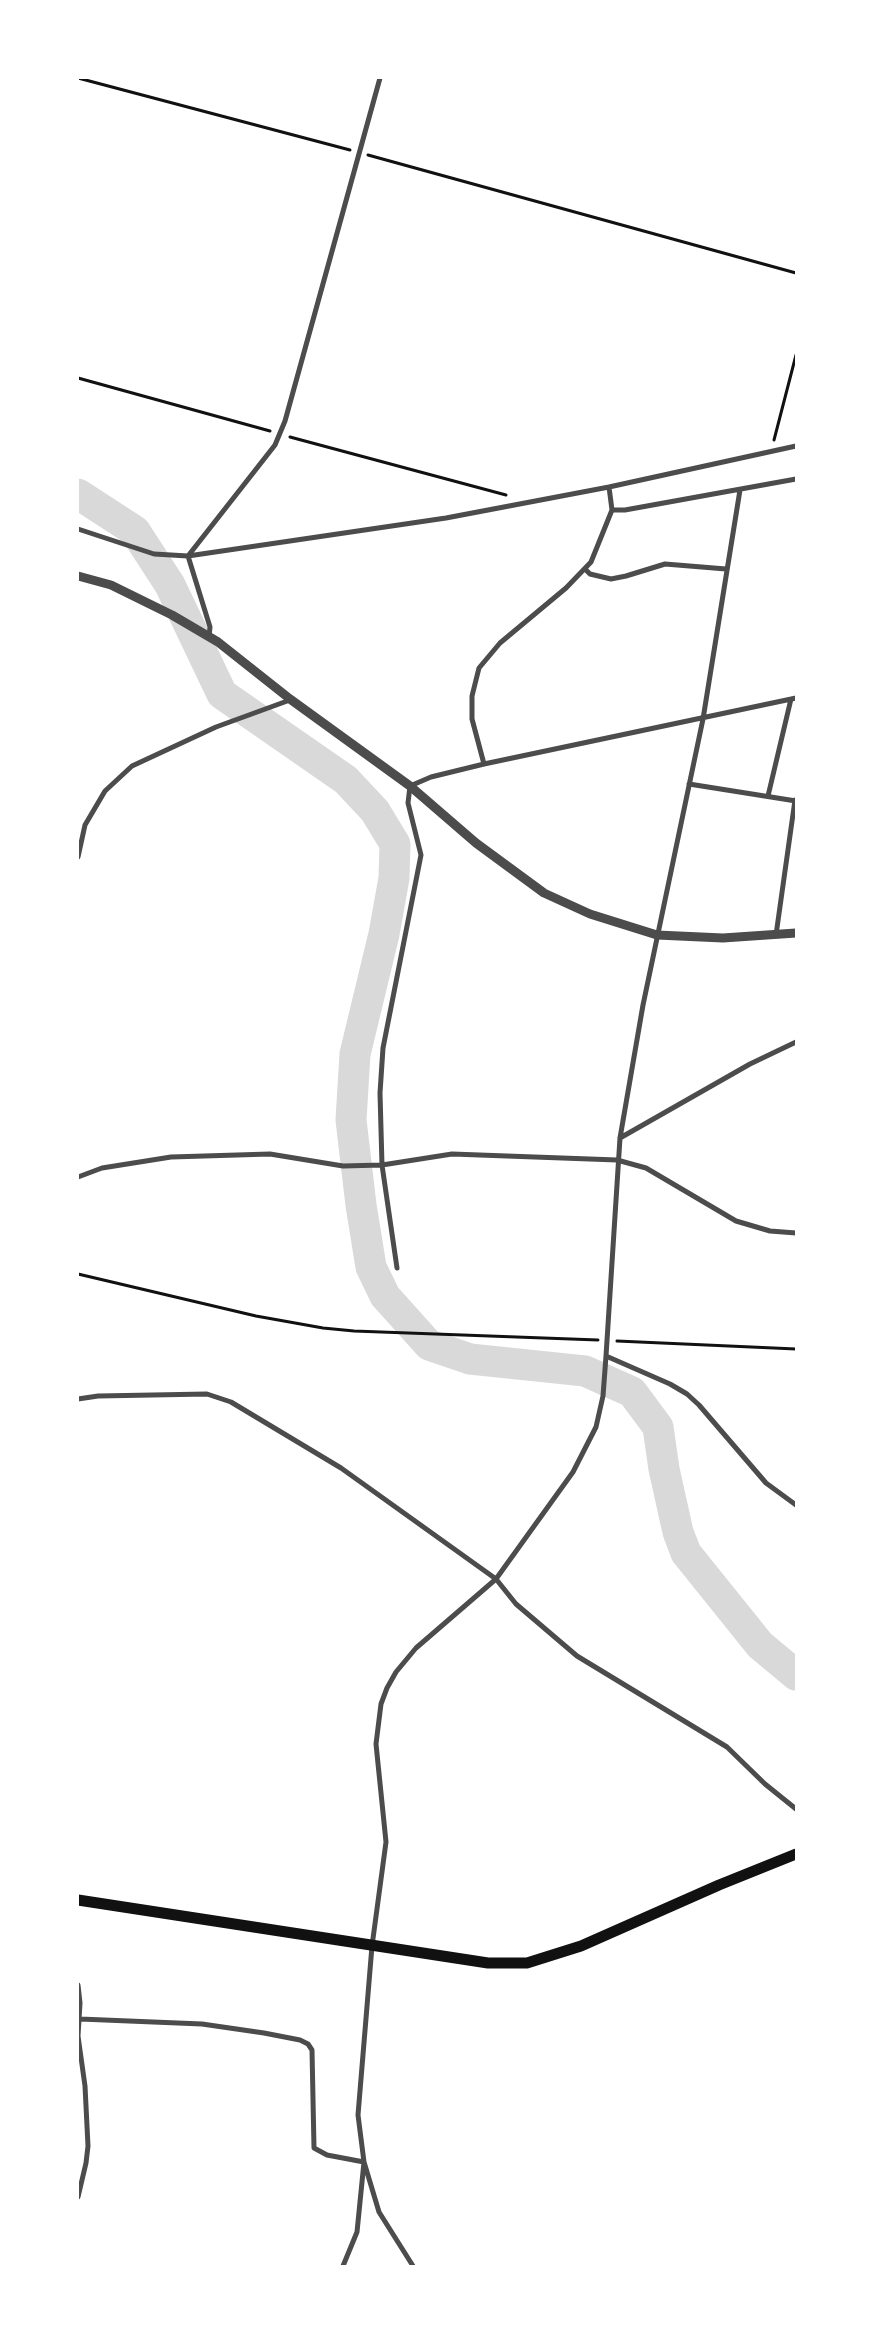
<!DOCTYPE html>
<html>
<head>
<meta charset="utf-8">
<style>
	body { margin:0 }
	#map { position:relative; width:874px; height:2344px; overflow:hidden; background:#fff; font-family:Signika,sans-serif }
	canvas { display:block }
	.frame { position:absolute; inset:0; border:79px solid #fff; pointer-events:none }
</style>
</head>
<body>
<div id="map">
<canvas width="874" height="2344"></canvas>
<div class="frame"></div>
</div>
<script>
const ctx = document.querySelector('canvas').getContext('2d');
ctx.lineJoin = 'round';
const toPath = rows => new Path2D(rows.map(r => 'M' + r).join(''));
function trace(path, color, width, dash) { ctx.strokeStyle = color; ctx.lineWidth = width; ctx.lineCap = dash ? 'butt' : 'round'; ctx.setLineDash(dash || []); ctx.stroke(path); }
const river = toPath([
	[78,494,135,531,170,585,222,694,346,780,375,811,395,844,394,878,384,934,355,1054,351,1120,361,1205,371,1267,385,1296,429,1345,470,1359,585,1371,632,1392,658,1427,664,1469,678,1532,686,1553,760,1645,796,1675]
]);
const path = toPath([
	[78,78,350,150],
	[368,155,796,273],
	[78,378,270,431],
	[290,437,506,495],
	[774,440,796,355],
	[78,1274,256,1316,323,1328,354,1331,598,1340],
	[617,1341,796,1349]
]);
const minor = toPath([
	[612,510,625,510,796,479],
	[78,529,154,554,188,556,446,518,609,487,796,446],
	[585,569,590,574,611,579,626,576,665,564,726,569],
	[209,637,210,627,188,556,275,445,285,421,380,78],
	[484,764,472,719,472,696,479,668,500,643,566,588,591,562,612,510,609,487],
	[689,784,796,801],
	[768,796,791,699],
	[78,857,85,825,105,791,132,766,216,727,290,700],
	[776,935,795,800],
	[620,1138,750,1064,796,1042],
	[78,1177,102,1168,171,1157,270,1154,343,1166,382,1165,452,1154,617,1160,646,1168,736,1221,770,1231,796,1233],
	[397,1268,382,1165,380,1093,383,1048,421,855,408,803,410,786,431,777,484,764,796,698],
	[606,1356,670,1384,687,1394,699,1405,766,1483,796,1505],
	[78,1399,98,1396,207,1394,231,1402,341,1468,496,1579,516,1604,577,1656,727,1747,765,1784,796,1809],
	[78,1985,80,2003,78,2036,85,2086,88,2146,86,2163,78,2197],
	[80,2019,202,2024,264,2033,300,2040,308,2044,312,2050,314,2148,327,2155,364,2162,357,2232,343,2266],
	[413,2266,379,2212,364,2162,358,2115,372,1946,386,1842,376,1744,381,1704,387,1688,396,1672,416,1648,496,1579,573,1472,596,1427,603,1396,606,1356,620,1138,643,1005,703,719,740,490]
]);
const tertiary = toPath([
	[78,576,111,585,172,615,218,642,290,699,410,786,476,843,544,893,590,914,657,935,723,938,796,933]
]);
const primary = toPath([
	[78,1900,488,1963,527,1963,581,1946,719,1885,796,1854]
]);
trace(river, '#d9d9d9', 31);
trace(path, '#111', 3);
trace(minor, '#4c4c4c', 5);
trace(tertiary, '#4c4c4c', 9);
trace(primary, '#111', 11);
</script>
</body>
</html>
